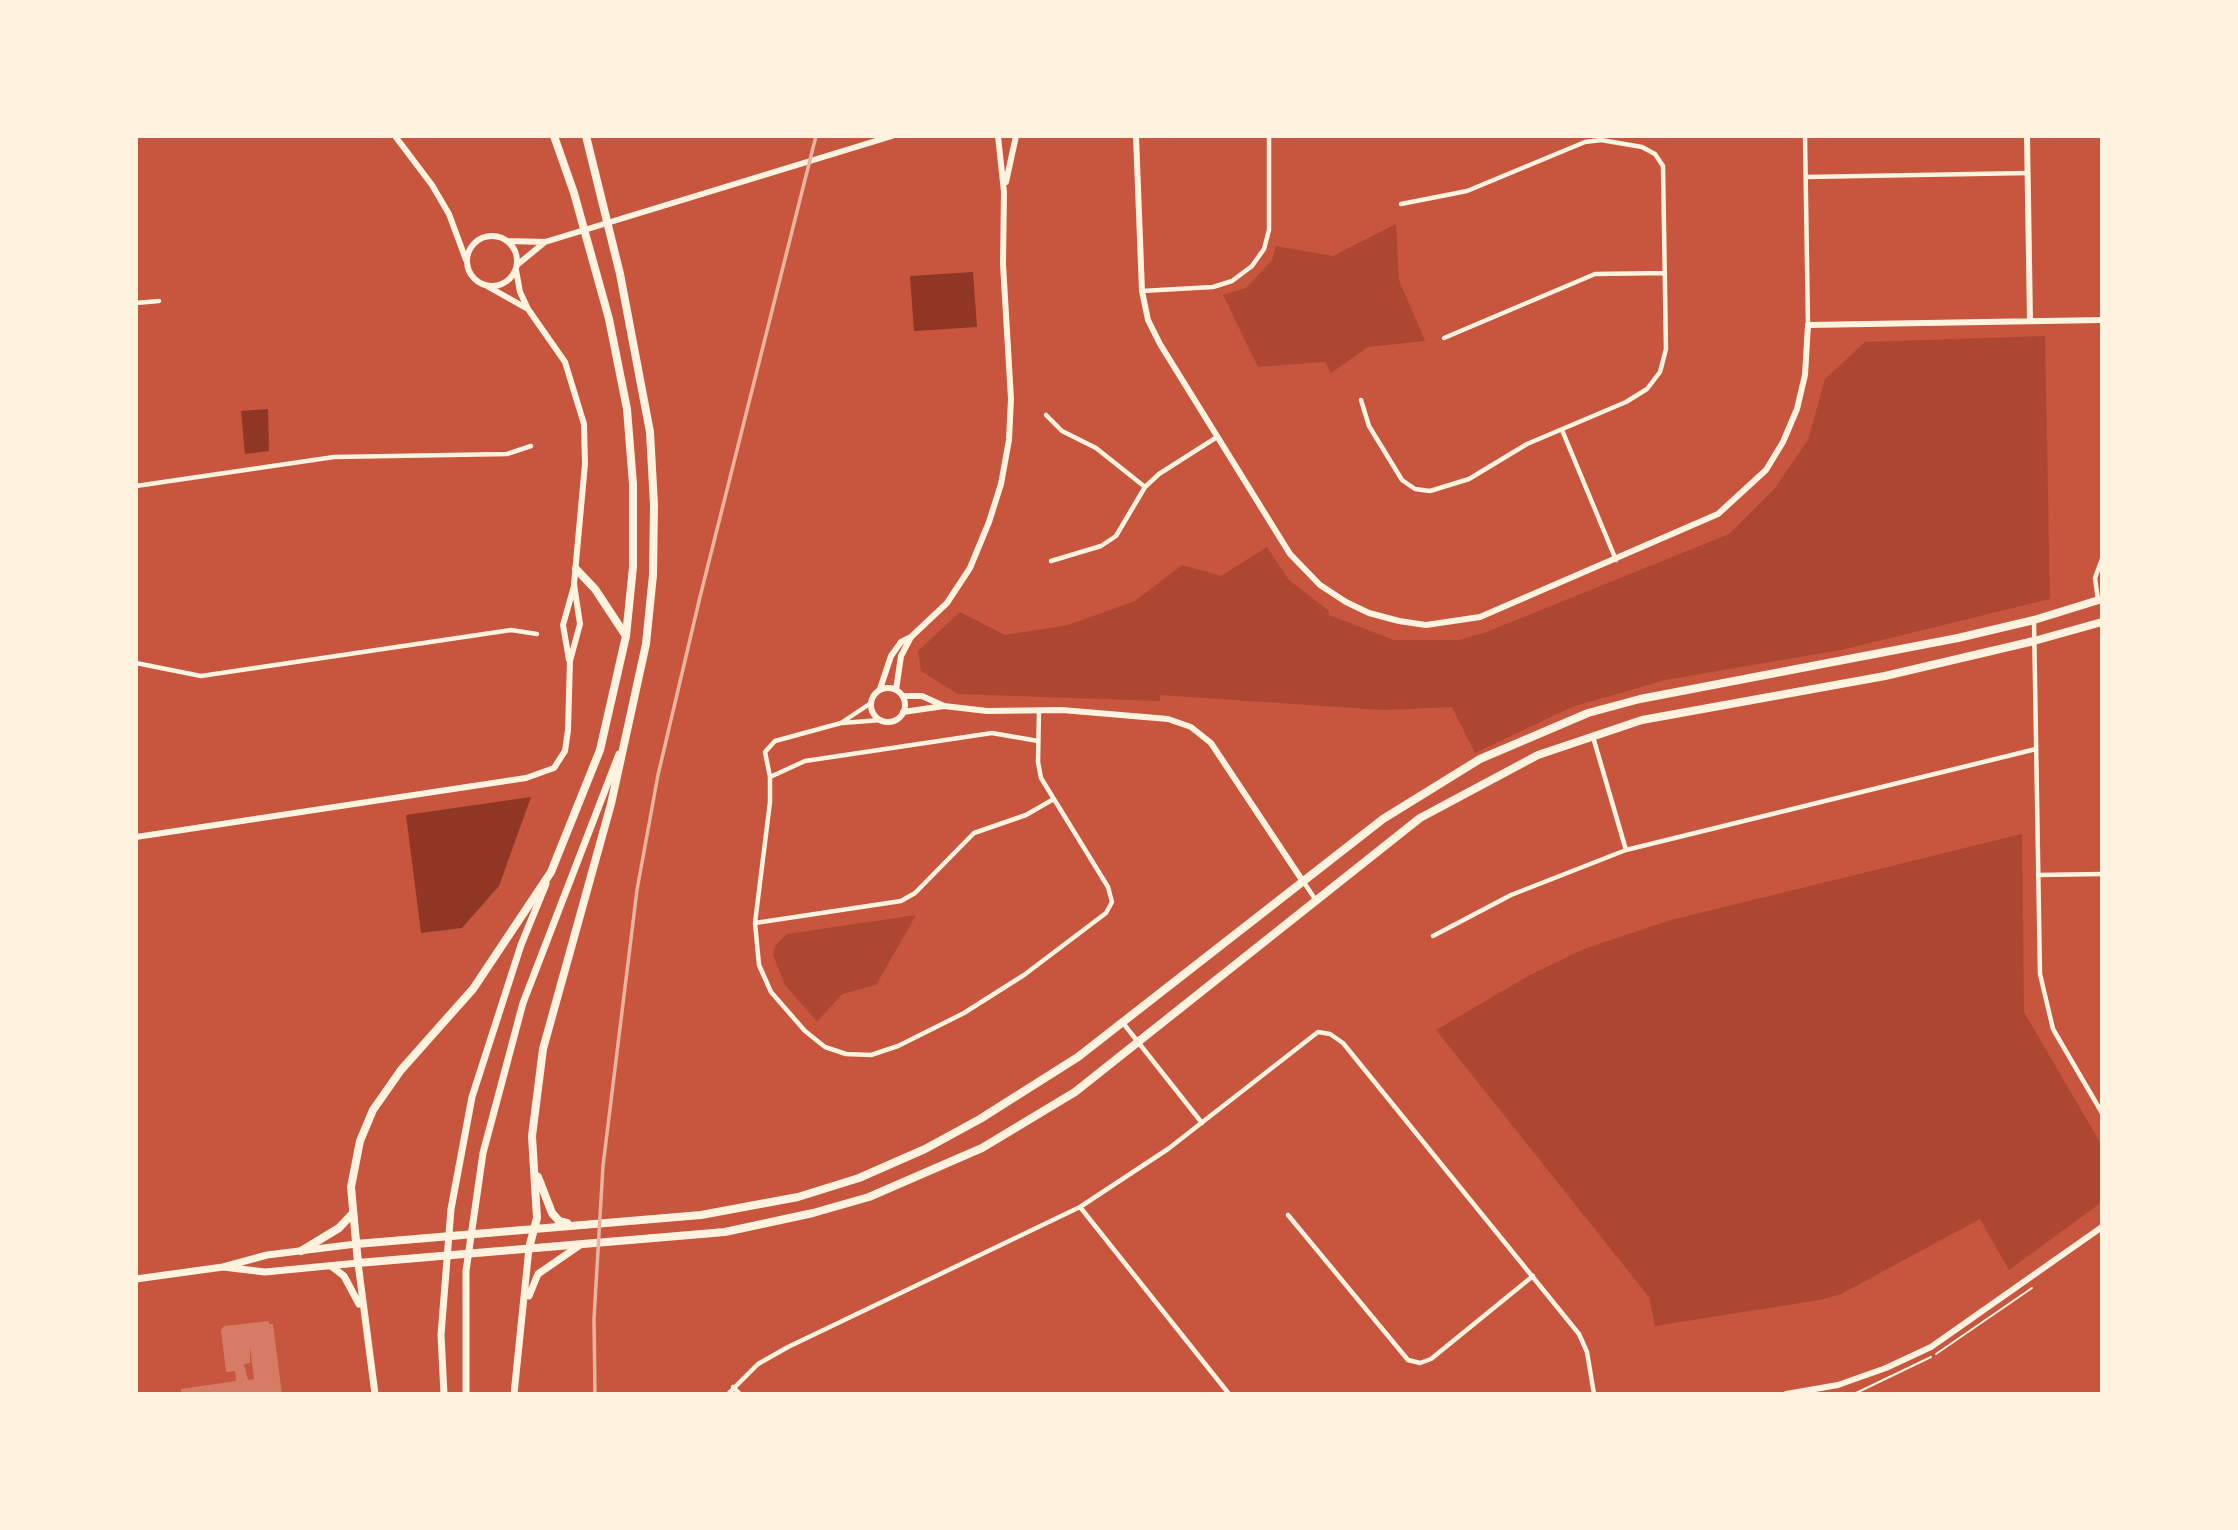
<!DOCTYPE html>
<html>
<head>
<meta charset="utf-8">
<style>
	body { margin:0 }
	#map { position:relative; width:2238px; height:1530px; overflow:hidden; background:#c8553d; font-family:"Noto Sans",sans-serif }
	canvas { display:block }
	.frame { position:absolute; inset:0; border:138px solid #fff3e0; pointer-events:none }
</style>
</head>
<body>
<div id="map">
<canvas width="2238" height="1530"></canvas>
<div class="frame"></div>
</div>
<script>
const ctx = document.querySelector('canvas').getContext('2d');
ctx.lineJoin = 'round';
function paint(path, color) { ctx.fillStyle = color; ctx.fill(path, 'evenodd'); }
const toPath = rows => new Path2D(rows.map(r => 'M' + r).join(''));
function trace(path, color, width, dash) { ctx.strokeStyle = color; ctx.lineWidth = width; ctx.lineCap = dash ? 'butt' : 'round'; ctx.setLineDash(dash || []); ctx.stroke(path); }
const green = toPath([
	[1396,224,1399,280,1425,341,1368,347,1331,373,1325,362,1258,367,1223,295,1246,288,1272,260,1276,246,1333,256],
	[2045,336,2050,599,1841,650,1665,680,1572,707,1475,753,1452,707,1384,710,1160,695,1160,701,958,694,921,671,918,651,960,612,1005,635,1068,625,1135,601,1182,565,1221,576,1267,547,1289,580,1329,611,1329,615,1394,640,1459,640,1484,633,1729,534,1775,488,1808,440,1825,379,1865,342],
	[2022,834,2024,1012,2101,1144,2102,1202,2009,1270,1980,1219,1841,1294,1819,1300,1655,1326,1649,1297,1436,1030,1528,976,1584,949,1671,920],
	[916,915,876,985,842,994,817,1022,785,985,773,955,775,946,787,934]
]);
const water = toPath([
	[973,272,977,327,914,331,910,276],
	[268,409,269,451,245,454,241,411],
	[531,797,499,886,462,928,421,933,406,815]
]);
const building = toPath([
	[269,1321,269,1324,273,1324,282,1394,181,1394,181,1389,236,1381,235,1371,226,1372,221,1330,224,1326],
	[250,1346,254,1379,248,1380,244,1364,250,1363]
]);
const path = toPath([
	[1936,1354,2032,1288],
	[1854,1394,1931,1357]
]);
const minor = toPath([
	[1805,136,1808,325],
	[1806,177,2028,173],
	[1142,291,1213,287,1232,281,1252,266,1264,249,1269,230,1269,136],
	[136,303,159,301],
	[1444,338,1595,274,1665,273],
	[1361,400,1369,426,1402,480,1415,489,1430,491,1469,479,1527,444,1626,402,1647,389,1660,372,1666,349,1663,166,1655,154,1642,147,1601,140,1585,142,1467,191,1401,204],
	[1046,415,1062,431,1096,448,1145,487],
	[1562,430,1616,560],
	[136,486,334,457,507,454,531,446],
	[1051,561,1101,546,1116,536,1145,487,1159,474,1217,437],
	[2098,600,2095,578,2102,559],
	[2034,621,2040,974,2053,1029,2102,1113],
	[136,663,201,676,511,630,537,634],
	[871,703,841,723,775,741,765,752,770,777,770,802,755,923,759,965,771,992,805,1031,825,1047,846,1054,871,1055,898,1046,964,1013,1024,975,1106,913,1112,902,1108,887,1041,778,1038,762,1039,710],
	[842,723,881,720],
	[1593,737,1626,850],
	[770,777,805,761,992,733,1038,741],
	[2038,875,2102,874],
	[1303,881,1315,899],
	[755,923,901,901,915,893,974,833,1026,815,1052,800],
	[1433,936,1511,895,1626,850,2036,749],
	[1123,1023,1202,1123],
	[1080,1207,1229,1394],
	[1288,1215,1408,1360,1420,1363,1431,1359,1533,1276],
	[733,1387,740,1394],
	[728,1394,758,1364,788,1347,1080,1207,1168,1149,1318,1032,1330,1034,1343,1043,1579,1334,1587,1352,1594,1394]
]);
const tertiary = toPath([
	[395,136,432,185,449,214,466,260],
	[1136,136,1142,291,1148,320,1160,344,1290,554,1320,585,1346,602,1369,613,1399,621,1426,625,1480,617,1718,514,1766,470,1783,442,1797,409,1805,375,1808,325,2102,320],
	[2027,136,2030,321],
	[1006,182,1016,136],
	'467 261a25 25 0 1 1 50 0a25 25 0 1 1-50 0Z',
	[507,241,545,242,892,136],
	[517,265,545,242],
	[487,286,526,308],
	[569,660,563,625,574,586],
	'871 705a17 17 0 1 1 34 0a17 17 0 1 1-34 0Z',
	[880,689,891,656,901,642,911,637,947,603,970,568,989,522,1001,484,1009,440,1011,399,1003,264,1004,192,998,136],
	[896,690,901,656,911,637],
	[903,696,922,696,944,706],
	[903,712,944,706,987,711,1062,710,1168,719,1191,727,1211,743,1302,880],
	[136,837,526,778,554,768,565,751,568,730,570,661,580,624,574,584,585,464,584,424,565,362,528,309,520,292,516,270],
	[1786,1394,1838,1385,1886,1368,1931,1347,2102,1227]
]);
const primary = toPath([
	[331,1266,344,1276,359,1304],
	[223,1267,265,1272,358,1263,375,1394],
	[136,1279,223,1267,267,1255,356,1244],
	[529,1296,538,1274,580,1245],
	[444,1394,441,1335,451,1209,472,1097,521,945,546,884],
	[466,1394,466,1271,483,1153,523,1003,619,754],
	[514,1394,529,1248]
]);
const trunk = toPath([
	[554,136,574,193,609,319,627,409,633,484,633,567,626,636,600,750,551,872,473,989,401,1070,373,1110,360,1141,351,1187,358,1263,725,1232,813,1213,869,1197,982,1148,1075,1092,1420,818,1538,755,1642,720,1885,676,2034,641,2102,622],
	[576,569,595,589,626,636],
	[538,1177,552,1213,559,1221,567,1223],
	[356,1244,701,1215,798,1197,859,1178,925,1149,980,1119,1078,1057,1383,819,1480,759,1588,713,1640,699,1958,638,2034,620,2102,599],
	[529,1248,537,1218,532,1136,543,1049,611,804,646,644,653,575,654,505,650,432,620,274,586,136],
	[301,1251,339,1228,353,1213]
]);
const rail = toPath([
	[595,1394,594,1319,603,1166,637,890,658,775,700,597,816,136]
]);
paint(green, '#ae4732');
paint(water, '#8f3625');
paint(building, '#d67c66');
trace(path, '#fff3e0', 2);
trace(minor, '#fff3e0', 4.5);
trace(tertiary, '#fff3e0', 6);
trace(primary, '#fff3e0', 7);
trace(trunk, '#fff3e0', 8);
trace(rail, '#e9b49f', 3.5);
</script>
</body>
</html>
